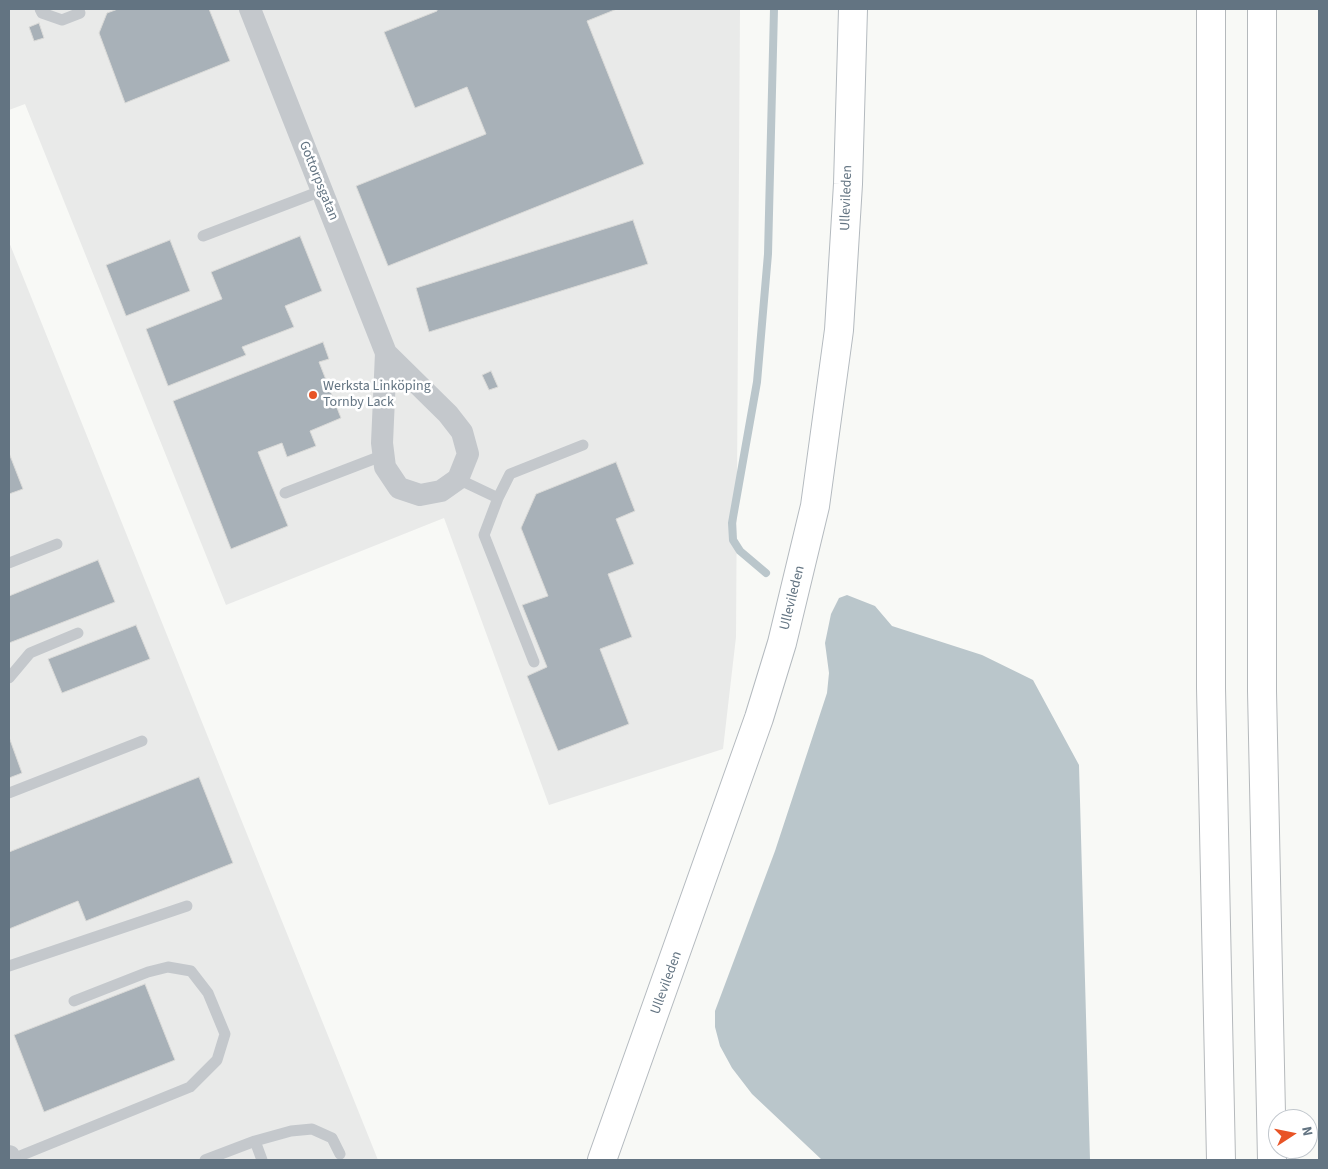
<!DOCTYPE html>
<html>
<head>
<meta charset="utf-8">
<style>
	body { margin:0 }
	#map { position:relative; width:1328px; height:1169px; overflow:hidden; background:#f8f9f6; font-family:"Source Sans 3",sans-serif }
	canvas { display:block }
	.frame { position:absolute; inset:0; border:10px solid #637482; pointer-events:none }
	.north { position:absolute; left:1268px; top:1109px; width:50px; height:50px; box-sizing:border-box; background:#fff; border:1px solid #c1c7cd; border-radius:50%; rotate:79deg; font-size:14px; font-weight:700; line-height:20px; text-align:center; color:#637482 }
	.north::after { content:''; display:block; margin:auto; width:18px; height:22px; background:#e85426; clip-path:polygon(50% 0,100% 100%,50% 72%,0 100%) }
</style>
</head>
<body>
<div id="map">
<canvas width="1328" height="1169"></canvas>
<div class="frame"></div>
<div class="north">N</div>
</div>
<script>
const ctx = document.querySelector('canvas').getContext('2d');
ctx.lineJoin = 'round';
function paint(path, color) { ctx.fillStyle = color; ctx.fill(path, 'evenodd'); }
const toPath = rows => new Path2D(rows.map(r => 'M' + r).join(''));
function trace(path, color, width, dash) { ctx.strokeStyle = color; ctx.lineWidth = width; ctx.lineCap = dash ? 'butt' : 'round'; ctx.setLineDash(dash || []); ctx.stroke(path); }
function write(font, color, halo, rows, align = 'center') {
  ctx.font = font + ' "Source Sans 3",sans-serif'; ctx.lineWidth = 5; ctx.setLineDash([]); ctx.textBaseline = 'middle'; ctx.strokeStyle = halo; ctx.fillStyle = color; for (const [text, x, y, turn = 0] of rows) {
    ctx.save(); ctx.translate(x, y); ctx.rotate((+turn || 0) * Math.PI / 180); ctx.textAlign = isNaN(turn) ? turn : align; if (halo) ctx.strokeText(text, 0, 0); ctx.fillText(text, 0, 0); ctx.restore();
  }
}
const built = toPath([
	[9,9,740,9,736,637,723,749,549,805,444,518,226,605,25,104,9,110],
	[9,242,378,1160,9,1160]
]);
const water = toPath([
	[847,595,875,606,892,626,982,655,1033,680,1079,765,1090,1160,822,1160,752,1094,732,1068,720,1046,715,1027,715,1011,775,851,827,693,829,673,825,643,831,614,839,598]
]);
const stream = toPath([
	[766,573,740,551,733,540,732,523,757,382,768,254,774,9]
]);
const building = toPath([
	[118,9,209,9,230,61,125,103,99,33,107,13,118,9],
	[437,9,617,9,587,21,644,164,388,266,356,186,486,134,467,87,415,108,384,32,437,11,437,9],
	[39,23,44,38,34,41,29,27,39,23],
	[633,220,648,264,429,332,416,288,633,220],
	[300,236,322,291,285,306,294,327,242,347,246,355,168,386,146,329,222,299,211,272,300,236],
	[170,240,190,291,126,316,106,265,170,240],
	[323,342,329,359,319,362,341,418,310,431,316,446,287,457,282,443,258,452,288,526,231,549,173,401,323,342],
	[491,371,498,387,489,390,482,375,491,371],
	[9,453,23,489,9,494,9,453],
	[616,462,635,511,616,519,634,564,608,574,632,637,600,649,629,724,558,751,527,676,547,667,522,605,548,596,521,528,536,494,616,462],
	[98,560,115,602,9,643,9,596,98,560],
	[136,625,150,659,62,693,48,659,136,625],
	[9,737,22,773,9,778,9,737],
	[199,777,233,863,86,921,78,901,9,929,9,852,199,777],
	[145,984,175,1060,44,1112,14,1035,145,984]
]);
const service = toPath([
	[40,9,42,13,62,20,80,13,78,9],
	[203,236,321,191],
	[458,479,498,498,510,474,583,445],
	[285,493,384,455],
	[498,498,484,535,534,662],
	[9,563,57,544],
	[9,678,30,653,78,633],
	[9,793,142,741],
	[9,966,187,906],
	[255,1141,291,1131,312,1129,332,1138,340,1154],
	[10,1160,190,1087,217,1060,225,1034,208,993,191,971,168,967,148,972,74,1001],
	[205,1160,255,1141,262,1160]
]);
const minor = toPath([
	[250,9,386,353,382,443,385,467,399,488,420,495,441,491,458,479,468,454,462,432,448,414,386,353],
	[9,1156,10,1160]
]);
const secondary = toPath([
	[602,1160,759,718,782,643,815,506,839,330,848,184,853,9]
]);
const motorway = toPath([
	[1211,9,1211,688,1221,1160],
	[1262,9,1262,691,1272,1160]
]);
const markers = [
	[313,395,5,"#e85426"]
];
const streetNames = [
	["Gottorpsgatan",318,181,68],
	["Ullevileden",847,198,-88],
	["Ullevileden",793,598,-76],
	["Ullevileden",667,983,-70]
];
const poiNames = [
	["Werksta Linköping",323,387],
	["Tornby Lack",323,403]
];
paint(built, '#e9eae9');
paint(water, '#bac6cb');
trace(stream, '#bac6cb', 8);
paint(building, '#a8b1b8');
trace(building, '#dadad8', 1);
trace(secondary, '#b4babf', 30);
trace(motorway, '#b5b9bc', 30);
trace(service, '#c4c8cc', 11);
trace(minor, '#c4c8cc', 22);
trace(secondary, '#fff', 28);
trace(motorway, '#fff', 28);
for (const [x, y, r, color] of markers) { const dot = new Path2D(); dot.arc(x, y, r, 0, 2 * Math.PI); ctx.fillStyle = color; ctx.fill(dot); trace(dot, '#fff', 2); }
write('14px', '#637482', '#fff', streetNames);
write('14px', '#637482', '#fff', poiNames, 'left');
</script>
</body>
</html>
